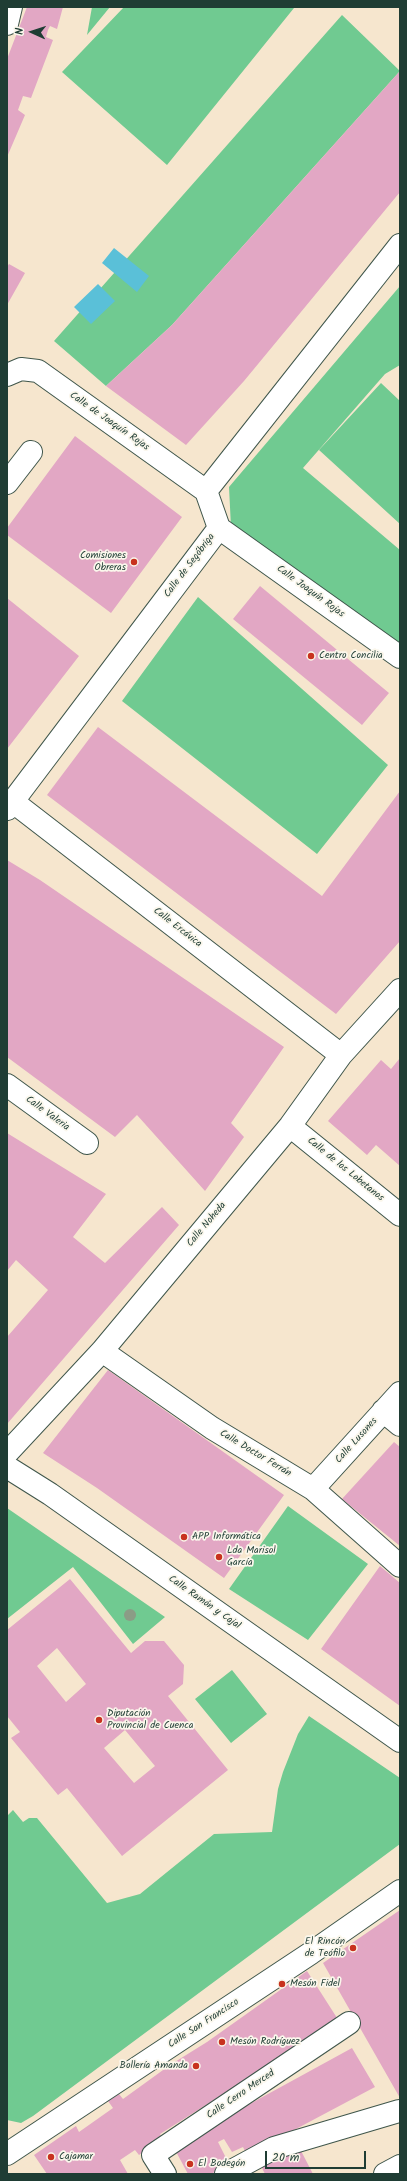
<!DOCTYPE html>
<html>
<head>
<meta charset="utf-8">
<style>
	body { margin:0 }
	#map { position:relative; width:407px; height:2181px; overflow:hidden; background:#f6e6ce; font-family:Kalam,sans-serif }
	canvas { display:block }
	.frame { position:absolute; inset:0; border:8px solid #1f3d34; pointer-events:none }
	.north { position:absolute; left:12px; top:12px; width:40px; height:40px; -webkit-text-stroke:3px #fbf7ec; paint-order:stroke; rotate:273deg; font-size:11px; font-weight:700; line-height:16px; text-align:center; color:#1f3d34 }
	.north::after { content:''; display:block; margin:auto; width:14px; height:18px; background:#1f3d34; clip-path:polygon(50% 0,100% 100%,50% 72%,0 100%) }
	.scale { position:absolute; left:265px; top:2151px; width:101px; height:18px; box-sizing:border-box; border:2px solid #1f3d34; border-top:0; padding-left:5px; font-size:12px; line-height:14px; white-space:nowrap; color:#1f3d34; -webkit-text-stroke:3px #fbf7ec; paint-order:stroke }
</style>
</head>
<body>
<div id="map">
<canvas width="407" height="2181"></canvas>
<div class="frame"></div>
<div class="north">N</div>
<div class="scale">20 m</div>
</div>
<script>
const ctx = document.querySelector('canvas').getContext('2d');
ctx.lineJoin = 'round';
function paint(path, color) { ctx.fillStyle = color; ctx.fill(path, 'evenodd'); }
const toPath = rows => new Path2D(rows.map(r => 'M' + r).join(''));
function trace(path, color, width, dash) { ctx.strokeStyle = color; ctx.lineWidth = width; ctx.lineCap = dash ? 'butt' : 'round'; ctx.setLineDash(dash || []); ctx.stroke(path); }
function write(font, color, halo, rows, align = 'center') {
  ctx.font = font + ' Kalam,sans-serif'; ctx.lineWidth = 3.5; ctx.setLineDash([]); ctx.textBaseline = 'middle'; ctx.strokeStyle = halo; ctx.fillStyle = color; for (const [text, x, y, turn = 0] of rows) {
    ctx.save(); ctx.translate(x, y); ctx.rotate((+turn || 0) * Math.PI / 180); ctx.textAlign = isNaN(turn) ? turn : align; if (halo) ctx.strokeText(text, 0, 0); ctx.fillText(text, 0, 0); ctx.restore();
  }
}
const green = toPath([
	[92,7,110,7,87,35],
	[124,7,293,7,294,8,167,165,62,72],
	[342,15,400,71,172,325,106,386,54,341],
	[400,286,400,365,385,374,303,468,400,550,400,647,231,527,229,487],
	[381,383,400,401,400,524,319,450],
	[198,597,388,765,317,854,122,701],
	[288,1506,368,1564,308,1640,229,1589],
	[7,1508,165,1617,133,1644,73,1567,7,1619],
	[232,1670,267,1714,231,1743,195,1699],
	[309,1716,400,1778,400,1844,33,2116,21,2123,7,2120,7,1816,13,1810,23,1822,29,1818,37,1818,107,1903,140,1894,214,1834,272,1832,278,1789,283,1772,298,1734]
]);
const water = toPath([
	[114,248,149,276,137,292,102,263],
	[98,284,115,301,91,324,74,307]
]);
const building = toPath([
	[27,7,63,7,57,29,50,26,48,30,46,37,53,40,31,98,23,96,18,110,25,115,7,157,7,59],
	[400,71,400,192,244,381,186,445,106,386,172,325],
	[9,264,25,273,7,305,7,267],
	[75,436,182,517,111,613,7,535,7,528],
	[260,586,389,693,362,725,233,619],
	[7,598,79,656,7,749],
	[98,727,322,896,400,791,400,941,336,1014,47,795],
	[7,860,40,880,284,1047,231,1123,244,1137,205,1191,137,1115,115,1137,7,1057],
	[400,1058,400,1166,376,1145,367,1155,328,1121,381,1060,391,1069],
	[7,1133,106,1194,73,1237,105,1263,162,1207,179,1225,7,1424,7,1337,48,1290,16,1260,7,1271],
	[108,1370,284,1495,224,1578,97,1488,43,1453],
	[394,1442,400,1447,400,1546,342,1499],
	[380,1566,400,1583,400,1706,321,1649],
	[70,1579,131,1653,145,1641,164,1641,184,1665,183,1684,168,1696,228,1770,122,1856,67,1788,58,1795,11,1738,20,1732,7,1716,7,1630],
	[57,1648,86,1684,66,1702,37,1666],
	[125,1730,155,1766,134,1783,104,1748],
	[400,1910,400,2098,323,1963],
	[307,1971,339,2021,160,2134,162,2138,139,2155,135,2150,120,2160,128,2174,47,2174,34,2155,76,2126,79,2132,113,2108,108,2101,119,2094,123,2099,170,2065,207,2042],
	[352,2048,375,2087,247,2155,243,2147,232,2152,224,2139,218,2142,229,2164,211,2174,188,2174,173,2146],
	[299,2147,313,2174,265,2174,261,2166]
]);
const street = toPath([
	[7,24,11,7],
	[7,375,21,369,38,371,206,491],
	[7,483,31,452],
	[219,528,400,657],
	[12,801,341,1055],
	[7,809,219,528,206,491,400,245],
	[7,1085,87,1143],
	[290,1126,400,1215],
	[102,1351,212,1428,313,1489,400,1566],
	[383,1411,400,1425],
	[7,1453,102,1351,290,1126,341,1055,400,990],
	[7,1467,50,1494,400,1741],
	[313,1489,400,1393],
	[7,2154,311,1953,400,1891],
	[165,2174,153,2155,349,2023],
	[226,2174,274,2148,399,2111],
	[385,2174,400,2166]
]);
const trees = [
	[130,1615]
];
const markers = [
	[134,562,4,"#c8321e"],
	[311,656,4,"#c8321e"],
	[184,1537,4,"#c8321e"],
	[219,1557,4,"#c8321e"],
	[99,1720,4,"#c8321e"],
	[353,1948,4,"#c8321e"],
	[282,1984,4,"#c8321e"],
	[222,2042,4,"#c8321e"],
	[196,2066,4,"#c8321e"],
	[51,2157,4,"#c8321e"],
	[190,2164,4,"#c8321e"]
];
const streetNames = [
	["Calle de Joaquín Rojas",109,422,35],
	["Calle de Segóbriga",190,566,-53],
	["Calle Joaquín Rojas",310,592,36],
	["Calle Ercávica",177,928,38],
	["Calle Valeria",47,1114,36],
	["Calle de los Lobetanos",345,1170,39],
	["Calle Noheda",207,1225,-50],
	["Calle Lusones",357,1441,-48],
	["Calle Doctor Ferrán",255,1454,31],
	["Calle Ramón y Cajal",204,1603,35],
	["Calle San Francisco",204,2024,-33],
	["Calle Cerro Merced",241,2095,-34]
];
const poiNames = [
	["Comisiones",126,556,"right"],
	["Obreras",126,568,"right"],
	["Centro Concilia",319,656],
	["APP Informática",192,1537],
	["Lda Marisol",227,1551],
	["García",227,1563],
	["Diputación",107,1714],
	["Provincial de Cuenca",107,1726],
	["El Rincón",345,1942,"right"],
	["de Teófilo",345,1954,"right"],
	["Mesón Fidel",290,1984],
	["Mesón Rodríguez",230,2042],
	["Bollería Amanda",188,2066,"right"],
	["Cajamar",59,2157],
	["El Bodegón",198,2164]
];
paint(green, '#70ca91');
paint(water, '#5ac0d8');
paint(building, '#e2a7c4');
trace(street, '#3f564b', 24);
trace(street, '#fff', 22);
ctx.fillStyle = '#8b9c86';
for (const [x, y] of trees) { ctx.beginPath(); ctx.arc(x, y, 6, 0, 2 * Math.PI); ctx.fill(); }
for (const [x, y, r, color] of markers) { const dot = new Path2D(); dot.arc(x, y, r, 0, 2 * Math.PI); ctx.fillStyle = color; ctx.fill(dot); trace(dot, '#fbf7ec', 1.5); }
write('10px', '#1f3d34', '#fbf7ec', streetNames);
write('10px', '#1f3d34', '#fbf7ec', poiNames, 'left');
</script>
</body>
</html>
